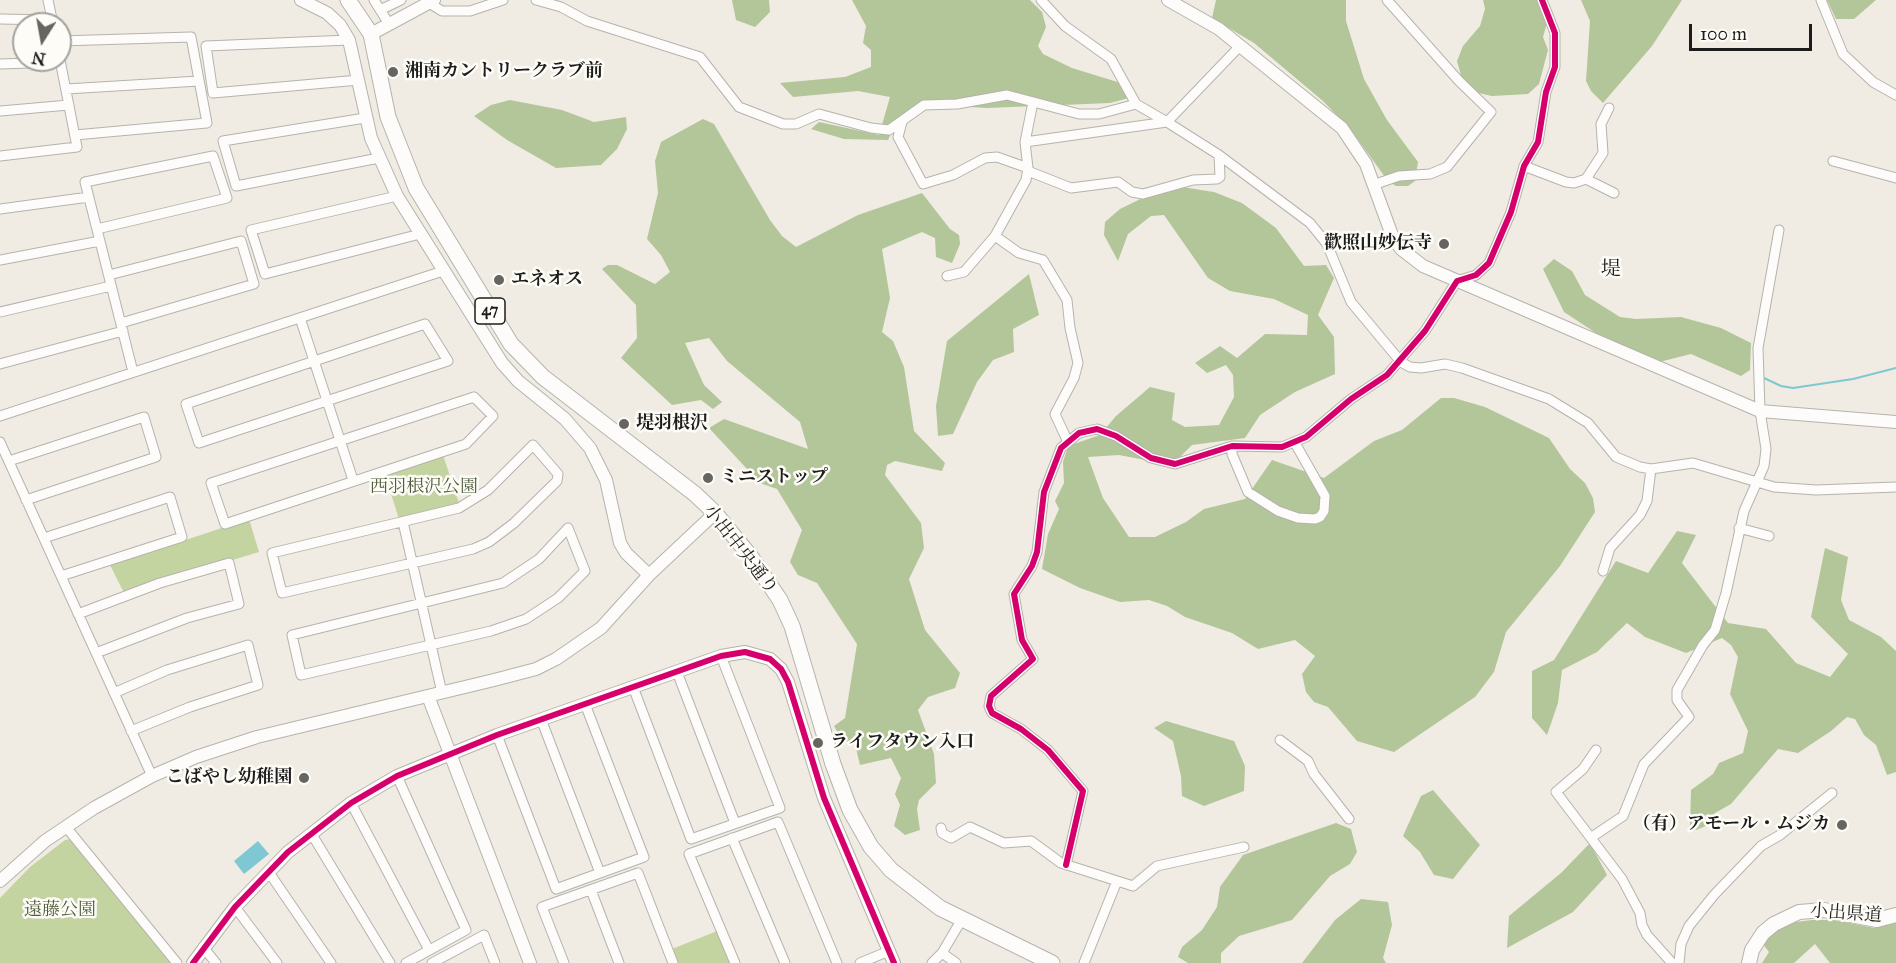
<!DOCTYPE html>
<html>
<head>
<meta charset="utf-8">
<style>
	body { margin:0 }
	#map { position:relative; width:1896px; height:963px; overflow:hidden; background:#f0ece3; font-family:"IM FELL Great Primer",serif }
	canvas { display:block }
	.north { position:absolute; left:12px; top:12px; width:60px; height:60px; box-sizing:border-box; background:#fdfcf7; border:2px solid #a3a29f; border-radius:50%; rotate:191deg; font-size:16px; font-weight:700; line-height:24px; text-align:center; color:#1c1c1c }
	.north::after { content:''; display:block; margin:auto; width:21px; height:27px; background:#666562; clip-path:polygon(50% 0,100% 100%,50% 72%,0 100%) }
	.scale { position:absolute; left:1689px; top:24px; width:123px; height:27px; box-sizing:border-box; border:3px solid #1c1c1c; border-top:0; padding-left:8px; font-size:18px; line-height:21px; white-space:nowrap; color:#1c1c1c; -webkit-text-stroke:4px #fdfcf7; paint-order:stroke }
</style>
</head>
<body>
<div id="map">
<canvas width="1896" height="963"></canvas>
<div class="north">N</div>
<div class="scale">100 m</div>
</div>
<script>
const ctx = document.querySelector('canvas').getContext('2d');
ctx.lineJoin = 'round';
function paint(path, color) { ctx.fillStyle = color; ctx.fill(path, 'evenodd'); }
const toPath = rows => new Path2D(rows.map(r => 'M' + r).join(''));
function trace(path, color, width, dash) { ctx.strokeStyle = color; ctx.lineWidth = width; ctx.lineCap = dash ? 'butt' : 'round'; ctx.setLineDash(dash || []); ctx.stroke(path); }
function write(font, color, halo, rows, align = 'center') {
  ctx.font = font + ' "IM FELL Great Primer","Noto Serif JP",serif'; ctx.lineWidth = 5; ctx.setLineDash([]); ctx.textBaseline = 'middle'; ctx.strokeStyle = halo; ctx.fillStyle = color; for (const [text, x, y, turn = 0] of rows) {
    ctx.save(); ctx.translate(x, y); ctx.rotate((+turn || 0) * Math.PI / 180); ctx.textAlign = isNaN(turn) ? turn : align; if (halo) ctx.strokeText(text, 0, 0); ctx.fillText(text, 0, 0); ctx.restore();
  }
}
const green = toPath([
	[443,455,459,503,399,519,385,475],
	[249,519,259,552,124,593,110,565],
	[71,839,171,963,0,963,0,898,30,867,65,840],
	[717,931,731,963,677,963,672,949]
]);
const forest = toPath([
	[732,0,769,0,770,12,755,27,736,20],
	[852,0,1030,0,1042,12,1046,27,1038,46,1043,54,1072,68,1127,85,1129,98,1110,103,987,108,918,104,899,117,888,140,844,139,811,129,819,122,879,135,890,97,858,91,793,97,780,83,845,77,871,67,871,50,863,43,866,26],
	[1216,0,1346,0,1346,21,1364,79,1387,120,1418,162,1415,181,1408,186,1396,186,1388,181,1351,130,1323,101,1254,43,1212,18],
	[1483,0,1541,0,1547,23,1543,37,1548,50,1539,84,1528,94,1492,96,1474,92,1462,79,1457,61,1463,46,1480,26,1485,9],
	[1581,0,1682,0,1652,46,1603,103,1591,91,1586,81,1590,21],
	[1827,0,1876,0,1854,19,1836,19],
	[510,100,562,110,594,122,626,117,627,129,617,149,601,165,556,168,507,140,474,116,491,105],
	[703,119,714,124,770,220,782,236,796,247,858,215,922,193,950,229,959,235,960,244,952,263,936,257,935,238,922,232,882,249,890,298,882,332,893,341,904,367,914,431,945,463,942,471,895,461,887,465,885,475,921,523,924,548,909,579,925,630,960,673,955,688,928,697,918,710,934,754,936,783,919,800,917,809,920,830,905,835,894,826,900,805,895,794,901,778,891,758,860,765,855,744,842,740,834,726,845,718,857,644,817,583,798,575,790,562,802,530,777,489,760,483,709,428,724,419,808,449,800,422,727,361,709,338,685,343,704,385,722,402,713,409,701,400,672,405,621,358,637,338,636,305,602,269,608,265,617,265,655,284,670,272,661,255,647,239,658,193,655,161,661,142],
	[1169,185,1214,192,1242,203,1276,228,1304,266,1326,265,1334,278,1318,315,1334,337,1335,374,1295,392,1260,415,1245,438,1192,445,1179,458,1156,462,1119,455,1088,457,1103,498,1129,537,1155,537,1186,522,1204,509,1245,499,1272,460,1324,478,1374,441,1402,430,1441,398,1454,398,1485,407,1549,438,1570,469,1585,483,1593,498,1595,512,1560,566,1506,632,1494,672,1475,697,1394,752,1357,741,1328,707,1314,702,1306,692,1302,674,1315,656,1295,640,1258,649,1232,633,1185,617,1167,606,1149,600,1120,602,1080,588,1042,569,1048,534,1059,509,1055,501,1064,483,1063,462,1068,446,1100,435,1116,416,1150,387,1175,393,1172,420,1185,427,1219,425,1234,397,1233,375,1226,365,1207,373,1195,363,1220,346,1237,358,1265,334,1307,335,1308,315,1274,299,1230,291,1208,278,1164,215,1151,216,1128,234,1118,261,1104,235,1105,222,1120,209],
	[1554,259,1572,271,1585,295,1620,317,1636,319,1681,317,1721,328,1751,343,1750,370,1741,376,1691,354,1659,362,1599,335,1564,312,1543,269],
	[1029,274,1039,315,1013,329,1014,352,993,360,977,382,953,434,938,436,936,406,947,341],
	[1677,531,1696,535,1682,563,1728,623,1766,629,1796,663,1830,677,1848,654,1811,617,1825,548,1848,557,1841,600,1849,620,1881,637,1896,651,1896,772,1887,775,1876,745,1864,735,1855,719,1847,717,1831,731,1798,753,1778,749,1731,804,1715,813,1706,826,1696,830,1690,825,1691,790,1713,774,1719,763,1743,753,1748,731,1730,694,1738,657,1731,645,1722,638,1686,653,1645,637,1627,623,1597,652,1562,670,1558,703,1547,735,1532,718,1532,671,1554,660,1616,561,1648,573],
	[1166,721,1234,741,1245,766,1244,791,1204,806,1182,796,1181,776,1173,741,1154,728],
	[1433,790,1480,845,1453,879,1434,875,1420,852,1403,836,1421,796],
	[1336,823,1351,829,1357,852,1350,864,1330,876,1292,920,1239,936,1221,953,1221,963,1188,963,1178,957,1182,947,1202,930,1217,907,1220,887,1243,855],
	[1590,843,1607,875,1573,912,1507,948,1509,916,1561,873],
	[1361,899,1388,902,1392,925,1383,958,1386,963,1302,963,1335,920],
	[1812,920,1835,920,1875,928,1896,922,1896,963,1830,963,1815,944,1794,963,1762,963,1769,952,1762,943,1775,930,1788,923]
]);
const water = toPath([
	[258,841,269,854,244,874,234,861]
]);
const stream = toPath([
	[1764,378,1781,386,1793,388,1853,379,1896,368]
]);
const minor = toPath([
	[48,0,53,24],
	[374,0,389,24],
	[536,0,561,7,587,21,700,57,739,107,783,124,796,124,819,114,871,128,889,130,924,105,957,104,1007,95,1079,114,1099,114,1136,104,1167,122],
	[1041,0,1065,26,1111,59,1136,104],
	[1821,0,1843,54,1873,82,1896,95],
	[429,3,442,11,470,11,503,0],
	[380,10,401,0],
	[0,19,52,20],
	[349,40,206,46,213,93,359,80],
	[60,41,191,37,207,123,75,135],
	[1240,46,1167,122,1219,155,1310,223,1327,244,1351,302,1401,362,1410,367,1421,368,1445,364,1462,368,1549,399,1588,423,1616,457,1640,467,1651,469,1693,463,1774,487,1816,490,1896,487],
	[0,64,60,62],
	[66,89,199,81],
	[1033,102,1025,142,1028,168,1026,180,995,236,1019,253,1043,260,1067,300,1070,328,1078,363,1074,378,1055,414,1067,440],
	[0,111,69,105],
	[365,118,223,141,236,186,379,158],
	[902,122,898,137,923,184,953,175,985,158,997,157,1028,168],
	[1025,142,1167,122],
	[0,156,77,147,60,60],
	[1833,161,1896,178],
	[1524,166,1566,182,1574,183,1586,179,1603,153,1601,124,1609,108],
	[1028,171,1071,188,1118,182,1132,192,1143,194,1193,180,1217,179,1220,177,1219,155],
	[1586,179,1614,193],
	[1373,185,1399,176,1430,174,1447,167,1491,112,1459,81,1387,0],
	[397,196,251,230,265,274,420,234],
	[0,209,89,197],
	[97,229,227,198,213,156,85,182,133,372],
	[0,260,100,241],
	[109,275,241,241,254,284,121,323],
	[947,276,964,272,995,236],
	[0,312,111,286],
	[300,318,353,480],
	[425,324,448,361,199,443,186,404,425,324],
	[0,364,123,331],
	[474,397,493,416,466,444,225,524,211,483,474,397],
	[0,416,443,271],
	[0,442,152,776],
	[533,445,558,474,557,481,514,523,489,542,473,549,282,593,272,553,459,508,488,490,533,445],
	[1232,446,1232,454,1248,492,1278,511,1298,518,1315,519,1320,517,1324,511,1325,496,1295,443],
	[9,461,144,417,156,457,26,500],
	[403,522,442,693],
	[568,528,585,571,558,598,526,619,491,631,301,675,292,635,503,583,539,559,568,528],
	[1739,528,1769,536],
	[44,538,170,497,182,537,61,576],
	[1603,571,1610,548,1640,515,1647,501,1651,469],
	[78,614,160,583,229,563,239,604,187,618,96,653],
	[677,672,735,823],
	[633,687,691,839,780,808,721,656],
	[114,693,167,670,248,645,258,685,190,707,131,731],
	[541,719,600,873],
	[497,735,556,889,644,857,585,704],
	[1280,740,1308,761,1314,774,1349,819],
	[1596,750,1583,769,1556,792,1622,879,1640,913,1642,925,1647,935,1672,963],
	[397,776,466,930,406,963],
	[351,803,429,950],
	[66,827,177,963],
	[941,828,942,833,951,838,970,827,1004,843,1031,841,1061,863,1133,886,1157,866,1244,847],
	[311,833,390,963],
	[1592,837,1623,816,1644,764,1689,717,1677,700,1677,690,1703,645,1715,630,1726,593,1744,511,1764,466,1766,449,1760,411,1758,348,1779,230],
	[732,838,785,963],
	[1066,865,1083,791,1048,750,1021,729,992,713,989,706,991,696,1033,659,1022,640,1014,594,1032,566,1037,552,1044,492,1061,448,1079,433,1097,429,1116,436,1151,458,1175,464,1232,446,1282,447,1306,437,1351,399,1387,375,1425,331,1457,281,1476,275,1489,263,1511,212,1524,166,1538,142,1546,92,1555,67,1555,33,1542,0],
	[268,871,331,963],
	[591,890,619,963],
	[235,907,277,963],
	[203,947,216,963],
	[942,953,956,963],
	[432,963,484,935,495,963],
	[564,963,542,907,638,873,673,963],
	[735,963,689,854,778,822,837,963],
	[860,963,889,951],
	[932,963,942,953,962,919],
	[1084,963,1117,881],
	[1679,963,1681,944,1689,926,1714,895,1761,846,1780,835,1832,793]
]);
const tertiary = toPath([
	[301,0,327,13,340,25,349,40,371,138,397,196,502,363,518,381,565,419,590,448,606,480,620,543,626,553,649,575],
	[1168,0,1219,29,1342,128,1366,164,1393,238,1401,249,1423,266,1760,411,1896,422],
	[371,34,434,0],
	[428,696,530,963],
	[0,881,45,841,94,808,152,776,196,757,257,737,494,680,536,669,556,659,601,628,649,575,715,513],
	[193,963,235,907,288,852,351,803,397,776,497,735,721,656,745,652,770,659,781,669,788,682,824,798,894,963]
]);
const secondary = toPath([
	[1749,963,1752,950,1763,933,1774,924,1799,912,1824,910,1877,920,1896,915]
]);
const primary = toPath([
	[348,0,371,34,388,117,416,188,511,344,543,377,695,494,715,513,751,557,780,600,792,626,833,764,850,810,871,847,891,870,940,908,1052,963]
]);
const cycleway = toPath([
	[1066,865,1083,791,1048,750,1021,729,992,713,989,706,991,696,1033,659,1022,640,1014,594,1032,566,1037,552,1044,492,1061,448,1079,433,1097,429,1116,436,1151,458,1175,464,1232,446,1282,447,1306,437,1351,399,1387,375,1425,331,1457,281,1476,275,1489,263,1511,212,1524,166,1538,142,1546,92,1555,67,1555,33,1542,0],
	[193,963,235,907,288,852,351,803,397,776,497,735,721,656,745,652,770,659,781,669,788,682,824,798,894,963]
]);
const markers = [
	[393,72,6,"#666562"],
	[1444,244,6,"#666562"],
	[499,280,6,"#666562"],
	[624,424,6,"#666562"],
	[708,478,6,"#666562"],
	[818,743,6,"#666562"],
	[304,778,6,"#666562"],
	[1842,825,6,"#666562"]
];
const shields = [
	[490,311,30]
];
const shieldNames = [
	["47",490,311]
];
const poiNames = [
	["湘南カントリークラブ前",405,72],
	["歡照山妙伝寺",1432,244,"right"],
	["エネオス",511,280],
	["堤羽根沢",636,424],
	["ミニストップ",720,478],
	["ライフタウン入口",830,743],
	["こばやし幼稚園",292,778,"right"],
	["（有）アモール・ムジカ",1830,825,"right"]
];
const parkNames = [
	["西羽根沢公園",424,488],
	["遠藤公園",60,911]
];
const streetNames = [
	["小出中央通り",740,550,52],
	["小出県道",1846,914,4]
];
const neighbourhoodNames = [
	["堤",1611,270]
];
paint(green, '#c3d4a0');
paint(forest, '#b2c699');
paint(water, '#7fc8d3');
trace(stream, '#7fc8d3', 2);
trace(minor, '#b5b3ad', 11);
trace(tertiary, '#b5b3ad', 14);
trace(secondary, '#b5b3ad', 16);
trace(primary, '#b5b3ad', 17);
trace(minor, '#fdfcfb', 9);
trace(tertiary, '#fdfcfb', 12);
trace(secondary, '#fdfcfb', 14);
trace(primary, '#fdfcfb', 15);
trace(cycleway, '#d6006c', 6);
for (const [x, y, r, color] of markers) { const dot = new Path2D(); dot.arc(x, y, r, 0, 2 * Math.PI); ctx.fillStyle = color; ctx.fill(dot); trace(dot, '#fdfcf7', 2); }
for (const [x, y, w] of shields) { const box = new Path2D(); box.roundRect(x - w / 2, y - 13, w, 26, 4.5); ctx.fillStyle = '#fdfcf7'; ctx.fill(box); trace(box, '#1c1c1c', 1.5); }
write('bold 16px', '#1c1c1c', null, shieldNames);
write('bold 18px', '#1c1c1c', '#fdfcf7', poiNames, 'left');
write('18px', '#505e3b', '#fdfcf7', parkNames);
write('18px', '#1c1c1c', '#fdfcf7', streetNames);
write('20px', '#1c1c1c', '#fdfcf7', neighbourhoodNames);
</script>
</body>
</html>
